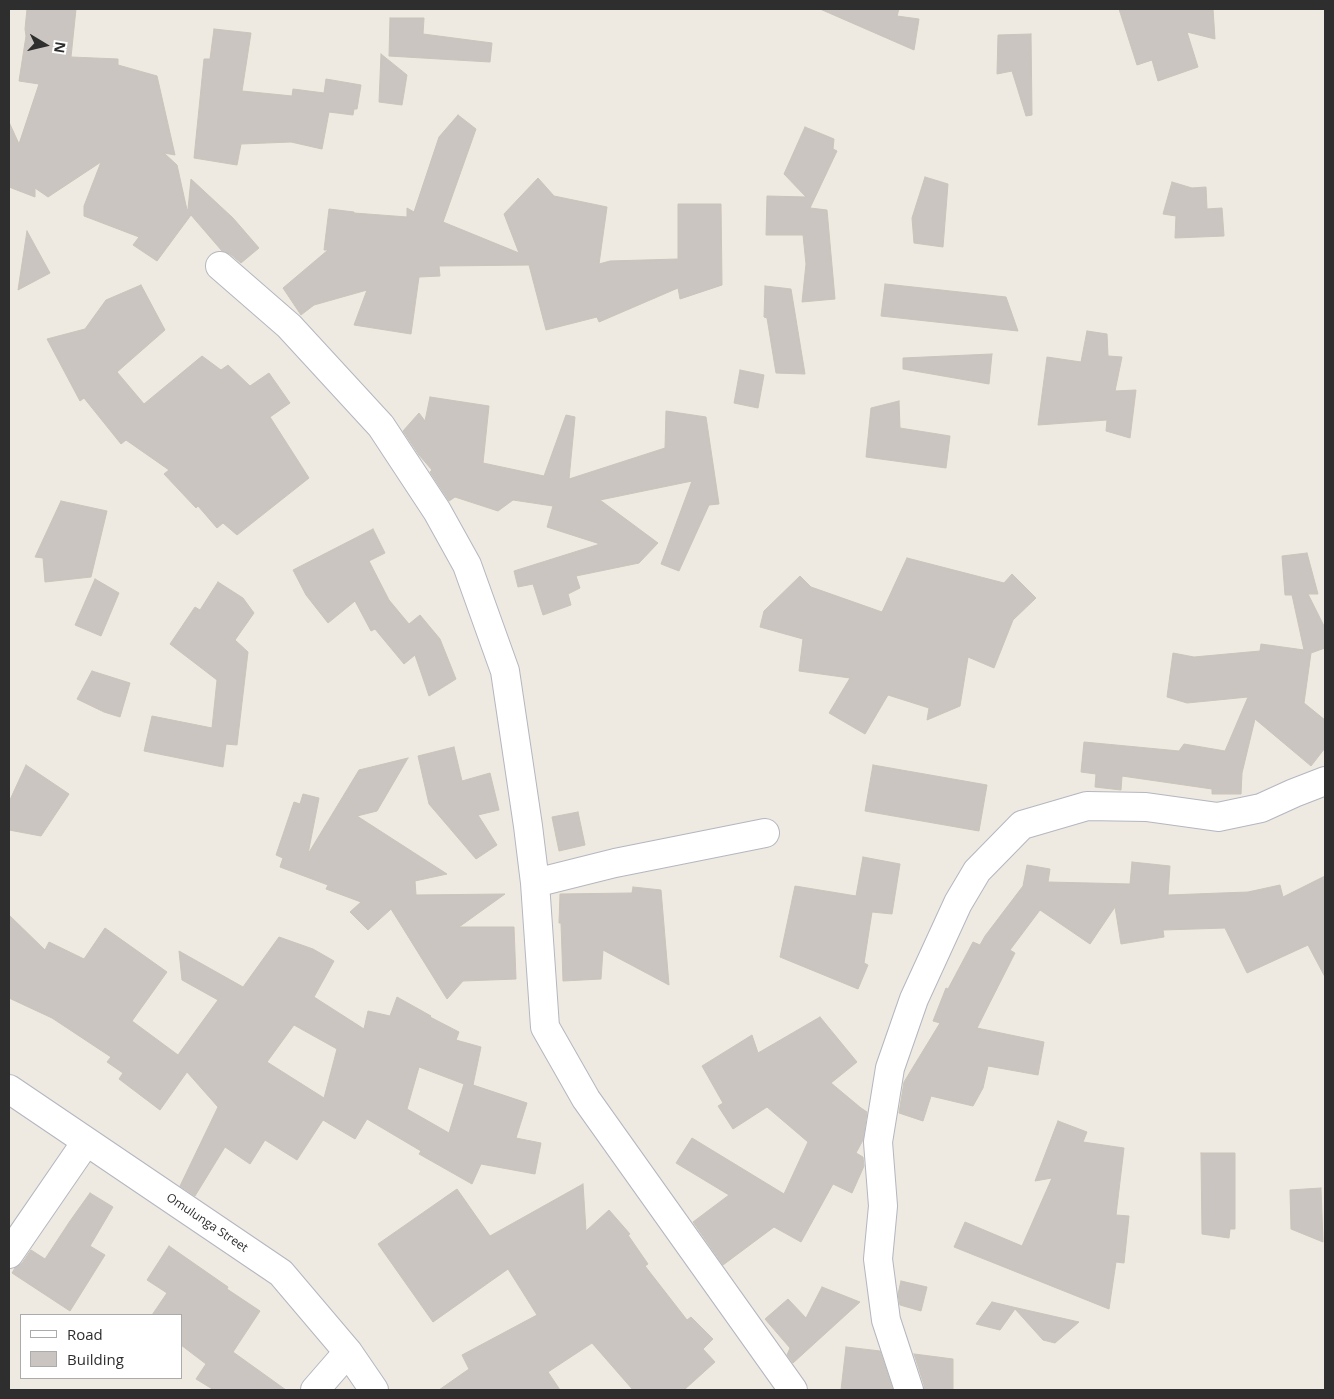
<!DOCTYPE html>
<html>
<head>
<meta charset="utf-8">
<style>
	body { margin:0 }
	#map { position:relative; width:1334px; height:1399px; overflow:hidden; background:#eee9e1; font-family:"Open Sans",sans-serif }
	canvas { display:block }
	.frame { position:absolute; inset:0; border:10px solid #2e2e2e; pointer-events:none }
	.legend { position:absolute; left:20px; top:1314px; width:162px; height:65px; box-sizing:border-box; background:#fff; border:1px solid #ababab; margin:0; padding:6px 9px; list-style:none; font-size:15px; color:#2e2e2e }
	.legend li { display:flex; align-items:center; gap:10px; height:25px }
	.legend b { width:25px; border:1px solid #ababab }
	.north { position:absolute; left:20px; top:20px; width:50px; height:50px; -webkit-text-stroke:4px #fff; paint-order:stroke; rotate:99deg; font-size:14px; font-weight:700; line-height:20px; text-align:center; color:#2e2e2e }
	.north::after { content:''; display:block; margin:auto; width:18px; height:22px; background:#2e2e2e; clip-path:polygon(50% 0,100% 100%,50% 72%,0 100%) }
</style>
</head>
<body>
<div id="map">
<canvas width="1334" height="1399"></canvas>
<div class="frame"></div>
<ul class="legend">
<li><b style="height:6px;background:#fff"></b>Road</li>
<li><b style="height:14px;background:#cac5c0"></b>Building</li>
</ul>
<div class="north">N</div>
</div>
<script>
const ctx = document.querySelector('canvas').getContext('2d');
ctx.lineJoin = 'round';
function paint(path, color) { ctx.fillStyle = color; ctx.fill(path, 'evenodd'); }
const toPath = rows => new Path2D(rows.map(r => 'M' + r).join(''));
function trace(path, color, width, dash) { ctx.strokeStyle = color; ctx.lineWidth = width; ctx.lineCap = dash ? 'butt' : 'round'; ctx.setLineDash(dash || []); ctx.stroke(path); }
function write(font, color, halo, rows, align = 'center') {
  ctx.font = font + ' "Open Sans",sans-serif'; ctx.lineWidth = 4.5; ctx.setLineDash([]); ctx.textBaseline = 'middle'; ctx.strokeStyle = halo; ctx.fillStyle = color; for (const [text, x, y, turn = 0] of rows) {
    ctx.save(); ctx.translate(x, y); ctx.rotate((+turn || 0) * Math.PI / 180); ctx.textAlign = isNaN(turn) ? turn : align; if (halo) ctx.strokeText(text, 0, 0); ctx.fillText(text, 0, 0); ctx.restore();
  }
}
const building = toPath([
	[27,9,76,9,71,57,118,59,118,65,157,76,175,155,164,153,177,165,187,210,188,209,191,179,233,218,259,248,241,263,230,254,222,251,191,215,157,261,133,245,139,237,84,216,84,206,101,162,48,197,35,188,35,197,9,187,9,122,19,144,39,84,19,81,26,36,25,29,27,9],
	[820,9,899,9,897,16,919,19,914,50,820,9],
	[1119,9,1213,9,1215,39,1187,32,1198,67,1158,81,1152,60,1137,65,1119,9],
	[390,18,424,18,423,34,492,43,490,62,389,56,390,18],
	[214,29,251,33,242,91,292,96,293,89,324,93,326,79,361,85,357,109,354,109,353,115,329,112,322,149,291,142,241,144,237,165,194,158,204,59,210,59,214,29],
	[1031,34,1032,115,1026,116,1012,71,997,74,998,35,1031,34],
	[381,54,407,75,402,105,379,102,381,54],
	[458,115,476,129,443,222,519,253,504,214,538,178,554,196,607,207,599,264,610,261,678,259,678,204,721,204,722,285,680,299,678,288,599,322,597,317,546,330,529,265,439,266,440,276,419,277,411,334,354,325,367,290,314,305,301,315,283,288,328,250,324,250,329,209,354,212,354,213,407,217,407,208,414,212,439,137,458,115],
	[805,127,834,139,833,149,837,151,810,208,827,210,835,299,802,302,806,264,803,235,766,235,767,196,806,197,784,174,805,127],
	[925,177,948,184,943,247,914,243,912,218,925,177],
	[1172,182,1192,188,1206,187,1207,209,1222,208,1224,236,1175,238,1176,216,1163,214,1172,182],
	[27,231,50,273,18,290,27,231],
	[885,284,1006,297,1018,331,881,316,885,284],
	[141,285,165,330,117,372,144,404,202,356,221,370,228,365,250,386,269,373,290,403,270,417,309,478,237,535,223,523,217,528,198,506,196,508,164,474,169,470,126,440,121,444,84,398,80,401,47,339,85,329,106,300,141,285],
	[765,286,791,289,805,374,776,373,767,318,764,317,765,286],
	[1087,331,1107,334,1108,356,1122,357,1115,391,1136,390,1130,438,1106,431,1107,420,1038,425,1047,357,1081,362,1087,331],
	[992,354,989,384,903,369,903,358,992,354],
	[740,370,764,375,758,408,734,403,740,370],
	[430,397,489,406,483,463,544,476,566,415,575,417,569,479,665,448,666,411,706,417,719,504,709,505,679,571,661,564,692,481,600,500,658,543,639,563,576,576,580,588,568,594,571,605,543,615,533,584,518,587,514,571,600,544,547,527,553,506,513,500,498,511,455,497,449,501,430,472,432,470,419,455,403,431,419,413,425,421,430,397],
	[899,401,900,428,950,436,946,468,866,457,871,408,899,401],
	[61,501,107,511,91,577,45,582,43,558,35,557,61,501],
	[373,529,385,553,369,561,389,600,409,624,420,615,440,639,456,679,429,696,415,655,404,664,375,629,371,631,355,601,328,623,306,595,293,570,373,529],
	[1307,553,1318,594,1308,594,1325,628,1325,648,1311,653,1304,703,1325,720,1325,748,1311,766,1255,719,1242,773,1241,794,1212,794,1212,789,1122,776,1121,790,1095,787,1096,774,1081,772,1084,742,1179,751,1184,744,1225,751,1248,697,1187,703,1167,697,1173,653,1194,657,1260,651,1261,644,1304,650,1292,595,1285,595,1282,556,1307,553],
	[907,558,1004,583,1012,574,1036,598,1013,620,994,668,968,657,960,706,927,720,929,708,888,695,865,734,829,713,850,678,799,671,803,639,760,627,764,611,800,576,811,587,882,612,907,558],
	[95,579,119,593,101,636,75,625,95,579],
	[218,582,243,598,254,613,235,640,248,652,237,745,226,744,223,767,144,751,152,716,212,728,217,680,170,644,195,607,200,610,218,582],
	[92,671,130,683,120,717,104,712,77,699,92,671],
	[454,747,462,781,490,773,499,810,478,815,497,845,476,859,429,804,418,756,454,747],
	[408,758,377,811,357,816,447,874,415,881,416,895,505,894,459,927,514,927,516,979,463,981,447,999,391,909,368,930,350,912,361,902,326,889,328,885,280,867,283,858,276,855,294,802,300,804,303,794,319,798,308,854,359,770,408,758],
	[26,765,69,794,41,836,9,830,9,802,26,765],
	[873,765,987,785,979,831,865,811,873,765],
	[578,812,585,845,559,851,552,817,578,812],
	[863,857,900,864,892,914,872,912,864,963,868,965,858,989,780,957,795,886,856,896,863,857],
	[1132,862,1170,866,1168,895,1248,892,1280,885,1283,897,1325,876,1325,977,1308,945,1247,973,1225,928,1163,930,1164,937,1121,944,1115,907,1090,944,1040,910,1010,950,1015,953,977,1028,1044,1042,1038,1075,988,1066,983,1088,973,1106,931,1096,923,1121,899,1113,904,1082,940,1023,933,1021,946,988,948,989,973,942,980,945,985,936,1023,886,1027,865,1050,869,1048,882,1130,884,1132,862],
	[633,887,661,890,669,985,603,950,601,979,563,981,561,923,559,923,560,894,632,893,633,887],
	[9,915,45,950,49,942,84,959,105,928,167,972,132,1021,178,1055,218,1000,182,980,179,951,243,987,279,937,313,949,334,961,314,997,364,1029,368,1011,390,1016,397,997,431,1016,430,1017,459,1032,456,1040,481,1047,473,1085,527,1103,516,1138,541,1143,535,1174,481,1164,472,1184,419,1154,421,1151,367,1119,355,1139,323,1120,297,1160,265,1140,250,1164,225,1147,195,1196,180,1186,218,1107,187,1072,160,1110,119,1079,123,1073,107,1062,111,1057,52,1018,9,998,9,915],
	[294,1025,337,1049,324,1098,267,1062,294,1025],
	[419,1067,464,1084,449,1133,407,1109,419,1067],
	[820,1017,857,1062,831,1083,861,1108,867,1112,863,1140,856,1153,863,1157,864,1166,852,1193,833,1184,801,1242,774,1227,723,1265,693,1222,729,1195,676,1163,692,1138,784,1194,808,1142,767,1107,733,1129,718,1106,723,1103,702,1066,752,1035,758,1053,820,1017],
	[1058,1121,1087,1132,1083,1142,1124,1148,1116,1215,1129,1216,1124,1263,1116,1262,1109,1309,954,1247,965,1222,1022,1246,1052,1178,1035,1181,1058,1121],
	[1201,1153,1235,1153,1235,1229,1230,1229,1229,1238,1202,1234,1201,1153],
	[583,1184,586,1231,609,1210,630,1234,628,1235,648,1264,645,1266,687,1320,691,1317,713,1339,703,1349,715,1362,684,1390,633,1390,592,1343,548,1372,560,1390,439,1390,469,1369,462,1355,537,1315,508,1269,433,1322,378,1244,457,1189,490,1236,583,1184],
	[1321,1188,1323,1242,1291,1229,1290,1190,1321,1188],
	[90,1193,113,1207,90,1246,105,1255,70,1311,12,1273,15,1268,22,1263,31,1250,45,1259,70,1221,90,1193],
	[169,1246,228,1287,227,1289,260,1311,233,1352,286,1390,214,1390,196,1379,206,1364,181,1345,181,1315,152,1315,167,1293,147,1280,169,1246],
	[901,1281,927,1287,921,1311,900,1305,898,1294,901,1281],
	[822,1287,860,1302,793,1363,787,1355,790,1348,765,1319,788,1299,806,1318,822,1287],
	[992,1302,1013,1307,1079,1322,1055,1343,1043,1340,1015,1309,1000,1330,976,1324,992,1302],
	[846,1347,880,1351,893,1390,841,1390,846,1347],
	[914,1354,953,1359,953,1390,924,1390,924,1385,914,1354]
]);
const minor = toPath([
	[220,266,289,326,381,426,437,511,467,565,505,671,528,826,535,883,545,1027,586,1099,793,1390],
	[535,883,615,863,765,833],
	[9,1089,281,1273,348,1352,374,1390],
	[9,1254,86,1142],
	[315,1390,348,1352],
	[909,1390,886,1320,878,1259,883,1206,878,1142,890,1068,914,999,958,903,977,871,1022,825,1087,806,1146,807,1218,817,1261,808,1294,793,1325,781]
]);
const streetNames = [
	["Omulunga Street",207,1223,34]
];
paint(building, '#cac5c0');
trace(building, '#cac4ba', 1);
trace(minor, '#b4b7c0', 30);
trace(minor, '#fff', 28);
write('12px', '#2e2e2e', '#fff', streetNames);
</script>
</body>
</html>
